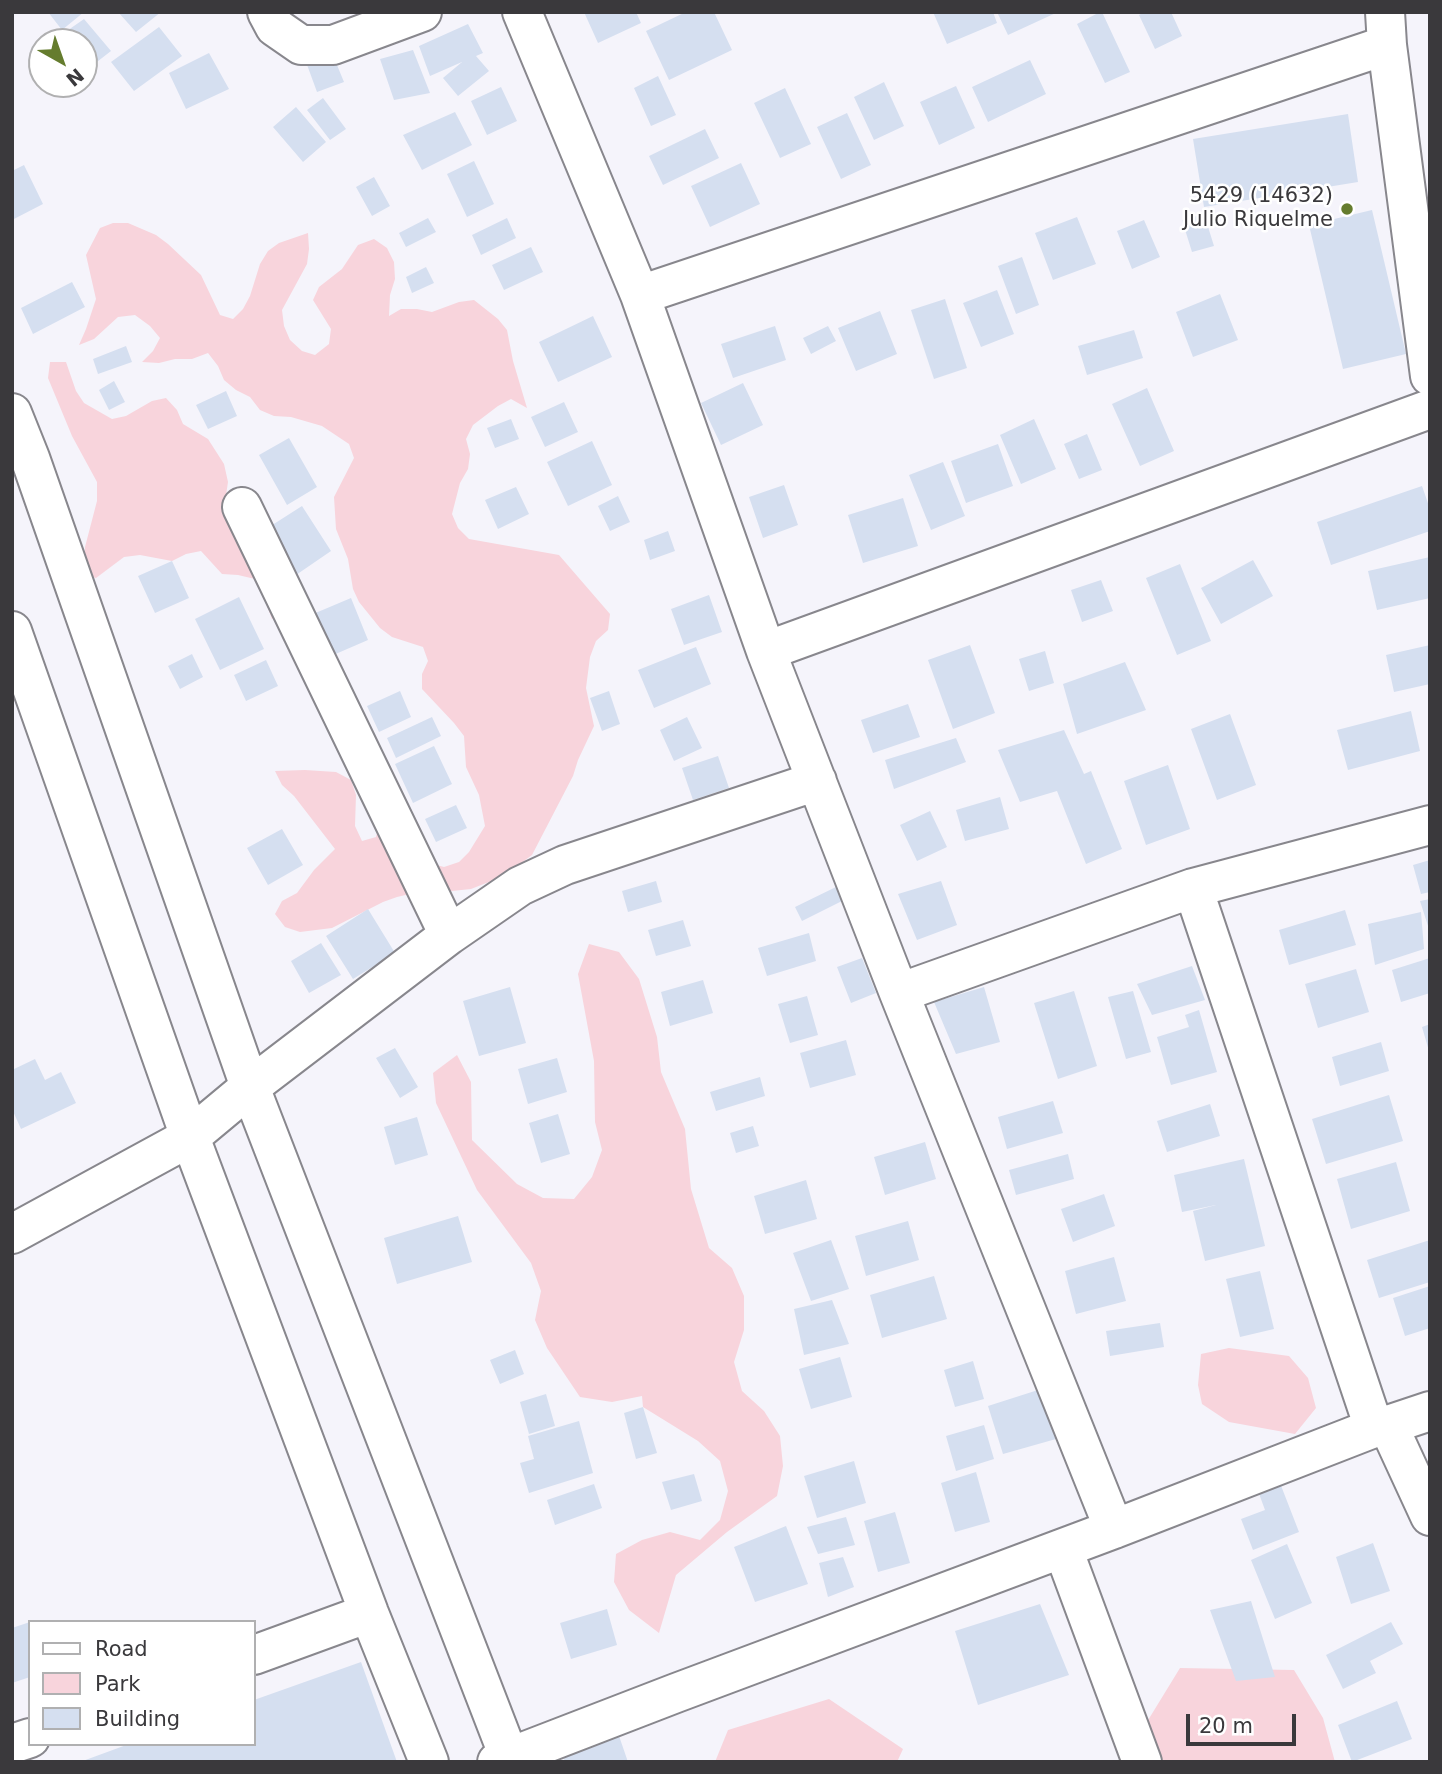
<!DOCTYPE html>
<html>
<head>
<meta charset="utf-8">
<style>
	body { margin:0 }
	#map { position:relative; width:1442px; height:1774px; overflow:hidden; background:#f5f4fb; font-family:"DejaVu Sans",sans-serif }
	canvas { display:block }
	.frame { position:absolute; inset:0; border:14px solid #3a393c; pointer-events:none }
	.legend { position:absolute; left:28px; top:1620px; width:228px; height:126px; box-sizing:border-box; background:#fff; border:2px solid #b0b0b1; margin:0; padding:9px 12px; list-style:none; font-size:21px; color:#3a393c }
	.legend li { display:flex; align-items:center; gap:14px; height:35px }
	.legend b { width:35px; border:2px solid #b0b0b1 }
	.north { position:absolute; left:28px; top:28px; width:70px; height:70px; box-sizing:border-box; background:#fff; border:2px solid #b0b0b1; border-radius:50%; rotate:140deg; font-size:19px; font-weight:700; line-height:28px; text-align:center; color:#3a393c }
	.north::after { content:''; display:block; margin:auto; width:24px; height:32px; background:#657c2e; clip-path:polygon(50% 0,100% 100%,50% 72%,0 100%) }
	.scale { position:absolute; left:1186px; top:1714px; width:110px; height:32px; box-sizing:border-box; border:4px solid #3a393c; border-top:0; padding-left:9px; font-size:21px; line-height:24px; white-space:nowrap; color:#3a393c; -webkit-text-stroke:5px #fff; paint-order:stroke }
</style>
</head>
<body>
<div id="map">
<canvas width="1442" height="1774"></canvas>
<div class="frame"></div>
<ul class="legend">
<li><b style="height:9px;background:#fff"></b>Road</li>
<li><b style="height:19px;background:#f8d4dc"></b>Park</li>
<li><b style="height:19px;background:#d5dff0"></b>Building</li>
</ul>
<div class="north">N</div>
<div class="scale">20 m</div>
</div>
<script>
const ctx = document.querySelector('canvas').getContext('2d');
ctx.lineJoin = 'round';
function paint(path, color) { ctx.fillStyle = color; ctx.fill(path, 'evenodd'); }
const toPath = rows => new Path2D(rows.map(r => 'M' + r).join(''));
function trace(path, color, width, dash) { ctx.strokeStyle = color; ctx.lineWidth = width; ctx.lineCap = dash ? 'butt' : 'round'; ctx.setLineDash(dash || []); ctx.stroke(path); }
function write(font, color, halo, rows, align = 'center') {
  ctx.font = font + ' "DejaVu Sans",sans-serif'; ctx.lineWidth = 5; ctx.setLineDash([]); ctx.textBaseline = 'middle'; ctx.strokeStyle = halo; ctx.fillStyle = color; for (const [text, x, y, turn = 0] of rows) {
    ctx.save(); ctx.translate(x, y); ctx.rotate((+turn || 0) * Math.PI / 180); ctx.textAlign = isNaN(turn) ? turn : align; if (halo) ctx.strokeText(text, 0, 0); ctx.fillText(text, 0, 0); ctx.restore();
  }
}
const green = toPath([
	[113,223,128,223,156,235,168,244,201,275,220,315,233,319,243,309,250,296,260,264,268,251,279,243,308,233,309,249,307,264,282,310,284,326,290,340,302,351,315,355,329,344,331,329,313,300,319,287,342,269,358,245,374,239,387,248,394,262,395,279,390,295,389,316,401,309,417,309,432,312,459,302,474,300,498,319,507,330,513,361,527,408,511,399,498,406,473,425,466,439,470,454,468,469,460,483,452,514,458,528,469,539,559,555,610,614,608,630,596,641,590,657,586,688,594,726,578,760,573,776,532,855,504,876,471,889,452,891,435,888,397,897,383,902,332,928,300,932,285,927,275,914,282,901,297,893,314,870,335,849,294,796,282,785,275,771,305,770,336,772,351,780,356,795,355,826,362,841,376,837,380,822,429,863,444,867,459,862,469,852,485,826,479,795,466,767,464,736,454,723,422,689,422,674,428,661,423,647,392,637,380,628,359,602,353,589,348,559,336,529,334,497,354,458,349,444,322,426,291,417,274,416,260,410,250,397,236,390,224,380,218,366,208,353,192,359,175,359,159,363,142,362,153,351,160,338,150,326,135,315,118,317,94,339,79,345,86,329,96,299,86,255,100,228],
	[50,362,66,362,76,391,84,403,112,419,126,416,152,401,166,398,177,410,183,424,208,439,224,464,228,482,223,515,285,608,272,619,267,606,265,591,255,579,238,575,222,574,201,551,186,554,172,561,140,555,124,557,96,578,92,577,84,563,85,547,97,501,97,482,72,436,48,378],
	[589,944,619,952,639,979,657,1037,661,1072,685,1129,691,1189,709,1248,732,1268,744,1296,744,1330,734,1362,742,1391,764,1411,780,1436,783,1466,777,1496,727,1532,676,1575,659,1633,629,1610,614,1582,616,1554,642,1540,670,1532,700,1540,720,1520,728,1491,720,1461,698,1441,643,1407,642,1396,612,1402,580,1397,547,1348,535,1320,541,1291,531,1263,477,1190,436,1103,433,1073,457,1055,471,1082,472,1140,517,1184,543,1198,574,1199,592,1177,602,1150,595,1122,594,1061,578,974],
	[1229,1348,1289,1356,1308,1378,1316,1408,1295,1434,1229,1422,1202,1404,1198,1385,1201,1354],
	[1180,1668,1294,1670,1323,1718,1335,1762,1149,1762,1142,1730],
	[829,1699,903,1749,897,1762,715,1762,728,1730]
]);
const building = toPath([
	[48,12,84,12,62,30],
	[118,12,161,12,136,32],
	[584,12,636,12,641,23,598,43],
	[686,12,714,12,732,50,669,80,646,31],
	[933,12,993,12,997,23,947,44],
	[997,12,1058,12,1008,35],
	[1100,12,1102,12,1130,72,1105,83,1077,24],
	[1144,12,1171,12,1182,36,1155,49,1139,15],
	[84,19,111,51,84,72,84,42,51,42],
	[468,24,483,53,476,56,489,71,458,96,443,78,462,62,430,76,419,46],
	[159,27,182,56,134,91,111,62],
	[413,50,430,93,394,100,380,59],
	[209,53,229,89,186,109,169,73],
	[332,53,344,82,317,92,306,62],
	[1030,60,1046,94,988,122,972,87],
	[658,76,676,115,651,126,634,88],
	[884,82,904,126,874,140,854,97],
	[956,86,975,128,939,145,920,102],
	[501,87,517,121,487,135,471,101],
	[785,88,811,144,780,158,754,103],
	[323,98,346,129,330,140,307,110],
	[296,107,326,142,303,162,273,127],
	[455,112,472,145,422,170,403,135],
	[847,113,871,165,841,179,817,127],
	[1348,114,1358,182,1204,207,1193,139],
	[705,129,719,158,663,185,649,156],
	[474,161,494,204,467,217,447,174],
	[741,163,760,204,710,227,691,186],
	[24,165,43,204,12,220,12,171],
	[374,177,390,206,372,216,356,187],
	[1372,210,1406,354,1343,369,1309,225],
	[1204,214,1214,246,1192,252,1182,220],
	[1077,217,1096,264,1053,280,1035,233],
	[428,218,436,232,406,247,399,233],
	[507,218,516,238,481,255,472,235],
	[1144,220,1160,257,1132,269,1117,231],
	[531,247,543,272,504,290,492,265],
	[1022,257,1039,305,1016,314,998,266],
	[426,267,434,283,412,293,406,277],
	[72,282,85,307,33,334,21,308],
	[997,290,1014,334,981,347,963,303],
	[1220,294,1238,340,1193,357,1176,312],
	[945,299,967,368,934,379,911,310],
	[880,311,897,354,856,371,838,328],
	[593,316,612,357,558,382,539,342],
	[775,326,786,360,733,378,721,344],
	[828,326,836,341,811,354,803,338],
	[1134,330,1143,358,1087,375,1078,346],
	[126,346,132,362,98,374,93,359],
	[114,381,125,402,109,410,99,390],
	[743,383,763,425,721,445,701,403],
	[1147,388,1174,451,1140,466,1112,404],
	[226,391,237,416,208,429,196,405],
	[564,402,578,432,545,447,531,417],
	[511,419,519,439,495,448,487,428],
	[1034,419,1056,469,1021,484,1000,435],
	[1087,434,1102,470,1079,479,1064,444],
	[289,438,317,487,287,505,259,455],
	[592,441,612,485,568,506,547,462],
	[998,444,1013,486,966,503,951,461],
	[943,462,965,516,931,530,909,475],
	[784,485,798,525,763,538,749,497],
	[1422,486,1430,509,1430,531,1331,565,1317,522],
	[516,487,529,514,498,529,485,500],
	[618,496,630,522,610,531,598,506],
	[903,498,918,546,863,563,848,515],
	[302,506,331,551,296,575,266,529],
	[668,531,675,551,650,560,644,540],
	[1430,557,1430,598,1377,610,1368,571],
	[1253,560,1273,596,1221,624,1201,588],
	[172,561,189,598,155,613,138,576],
	[1180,564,1211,641,1177,655,1146,578],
	[1101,580,1113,611,1082,622,1071,590],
	[709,595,722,632,684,645,671,609],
	[239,597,264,649,220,670,195,619],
	[351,598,368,640,324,659,306,617],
	[970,645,995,713,953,729,928,660],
	[1430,645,1430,684,1394,692,1386,655],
	[696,647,711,684,654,708,638,670],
	[1045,651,1054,683,1029,691,1019,659],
	[192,654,203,677,180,689,168,666],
	[266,660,278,686,246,701,234,675],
	[1125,662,1146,710,1077,734,1063,684],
	[400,691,411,717,379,732,367,706],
	[609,691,620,724,602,731,590,698],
	[908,704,920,737,873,753,861,720],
	[1411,711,1420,751,1348,770,1337,730],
	[1230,714,1256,785,1217,800,1191,729],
	[432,717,441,736,396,758,387,738],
	[687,717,702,748,674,761,660,730],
	[1064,730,1084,774,1091,771,1122,849,1086,864,1057,791,1020,802,998,750],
	[956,738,966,762,894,789,885,760],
	[434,746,452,784,413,803,395,764],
	[718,756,729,788,693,800,682,768],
	[1168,765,1190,829,1146,845,1124,781],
	[1000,797,1009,829,965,841,956,810],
	[456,805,467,828,436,842,425,819],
	[930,811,947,847,917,861,900,825],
	[282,829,303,865,268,885,247,848],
	[1430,860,1430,892,1421,894,1413,865],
	[656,881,662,902,628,912,622,891],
	[941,881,957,925,917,940,898,894],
	[838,886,844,900,802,921,795,907],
	[1430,899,1430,929,1429,929,1420,901],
	[368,909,395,953,353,979,326,936],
	[1345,910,1356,945,1289,965,1279,930],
	[1421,912,1424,949,1375,965,1368,924],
	[683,920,691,946,656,956,648,930],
	[809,933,816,961,767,976,758,948],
	[321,943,341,975,309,993,291,961],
	[862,958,876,993,851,1003,837,967],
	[1430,958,1430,993,1401,1002,1392,970],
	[1192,966,1205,1000,1152,1015,1137,984],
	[1356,969,1369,1012,1318,1028,1305,984],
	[703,980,713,1013,670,1026,661,992],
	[510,987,526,1043,479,1056,463,1001],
	[984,987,1000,1042,956,1054,934,1002],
	[1074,991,1097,1066,1058,1079,1034,1003],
	[1133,991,1151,1052,1126,1059,1108,997],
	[807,996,818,1035,790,1043,778,1004],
	[1199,1010,1217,1072,1171,1085,1157,1037,1189,1027,1185,1015],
	[1430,1024,1430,1051,1429,1051,1422,1027],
	[846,1040,856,1075,810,1088,800,1053],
	[1381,1042,1389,1071,1340,1086,1332,1057],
	[395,1048,418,1087,400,1098,376,1058],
	[557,1058,567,1092,528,1104,518,1069],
	[35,1059,45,1080,61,1072,76,1103,21,1129,12,1109,12,1070],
	[760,1077,765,1096,716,1111,710,1092],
	[1389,1095,1403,1141,1326,1164,1312,1119],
	[1053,1101,1063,1133,1007,1149,998,1117],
	[1210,1104,1220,1136,1167,1152,1157,1121],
	[558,1114,570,1154,541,1163,529,1123],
	[417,1117,428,1155,395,1165,384,1127],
	[753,1126,759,1146,736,1153,730,1133],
	[925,1142,936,1179,885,1195,874,1157],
	[1068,1154,1074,1179,1016,1195,1009,1170],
	[1244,1159,1265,1246,1205,1261,1193,1211,1216,1205,1182,1212,1174,1175],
	[1396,1162,1410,1211,1351,1229,1337,1179],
	[806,1180,817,1219,765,1234,754,1196],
	[1104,1194,1115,1226,1073,1242,1061,1209],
	[458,1216,472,1262,397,1284,384,1238],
	[908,1221,919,1260,866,1276,855,1236],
	[831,1240,849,1289,811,1301,793,1253],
	[1430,1240,1430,1282,1379,1298,1367,1260],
	[1114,1257,1126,1301,1076,1314,1065,1271],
	[1260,1271,1274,1329,1240,1337,1226,1279],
	[934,1276,947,1319,882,1338,870,1295],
	[1430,1286,1430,1328,1405,1336,1393,1298],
	[832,1300,849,1344,804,1355,794,1309],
	[1160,1323,1164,1347,1110,1356,1106,1331],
	[515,1350,524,1374,500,1384,490,1360],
	[840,1357,852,1397,811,1409,799,1369],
	[973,1361,984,1399,955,1407,944,1370],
	[1038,1390,1056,1439,1003,1454,988,1406],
	[546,1394,555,1426,529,1434,520,1402],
	[643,1407,657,1453,636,1459,624,1413],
	[579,1421,593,1473,529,1493,520,1463,534,1459,528,1436],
	[984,1425,994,1459,956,1471,946,1436],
	[854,1461,866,1503,817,1518,804,1476],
	[976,1472,990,1522,955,1532,941,1483],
	[694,1474,702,1501,671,1510,662,1482],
	[1280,1483,1299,1532,1253,1550,1241,1519,1265,1510,1258,1491],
	[594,1484,602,1508,555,1525,547,1500],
	[895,1512,910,1563,878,1572,864,1521],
	[846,1517,855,1545,818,1554,807,1527],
	[786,1526,808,1584,755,1602,734,1547],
	[1373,1543,1390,1591,1351,1604,1336,1557],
	[1287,1544,1312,1603,1275,1619,1251,1560],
	[843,1557,854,1587,828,1597,819,1563],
	[1251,1601,1275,1677,1236,1681,1210,1610],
	[1040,1604,1069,1675,978,1705,955,1631],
	[607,1609,617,1645,571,1659,560,1623],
	[30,1622,30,1677,12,1683,12,1628],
	[1391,1622,1403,1644,1370,1661,1376,1673,1343,1689,1326,1655],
	[361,1662,397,1762,80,1762,129,1744,254,1744,254,1700],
	[1397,1701,1412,1739,1352,1762,1338,1725],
	[618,1733,628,1762,565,1762,562,1752]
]);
const minor = toPath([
	[267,12,275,27,301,45,333,45,422,12],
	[522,12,640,295,766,651,899,993,1114,1529],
	[1385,12,1387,45,1430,376],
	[640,295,1387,45],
	[12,413,30,458,250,1087,511,1762],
	[242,507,449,935],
	[12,631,190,1137,369,1613,429,1762],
	[766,651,1430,409],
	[1193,888,1374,1428],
	[899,993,1193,888,1430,825],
	[12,1234,190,1137,250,1087,449,935,520,886,565,865,817,781],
	[1388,1425,1430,1516],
	[1063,1549,1142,1762],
	[254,1655,369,1613],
	[12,1744,30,1738],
	[497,1762,676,1693,1114,1529,1374,1428,1388,1425,1430,1411]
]);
const markers = [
	[1347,209,7,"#657c2e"]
];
const poiNames = [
	["5429 (14632)",1333,197],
	["Julio Riquelme",1333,221]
];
paint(green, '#f8d4dc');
paint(building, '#d5dff0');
trace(minor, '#88878d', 42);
trace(minor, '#fff', 38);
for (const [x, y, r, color] of markers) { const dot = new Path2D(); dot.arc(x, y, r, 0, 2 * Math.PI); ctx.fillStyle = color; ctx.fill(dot); trace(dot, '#fff', 2.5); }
write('21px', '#3a393c', '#fff', poiNames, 'right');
</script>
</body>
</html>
